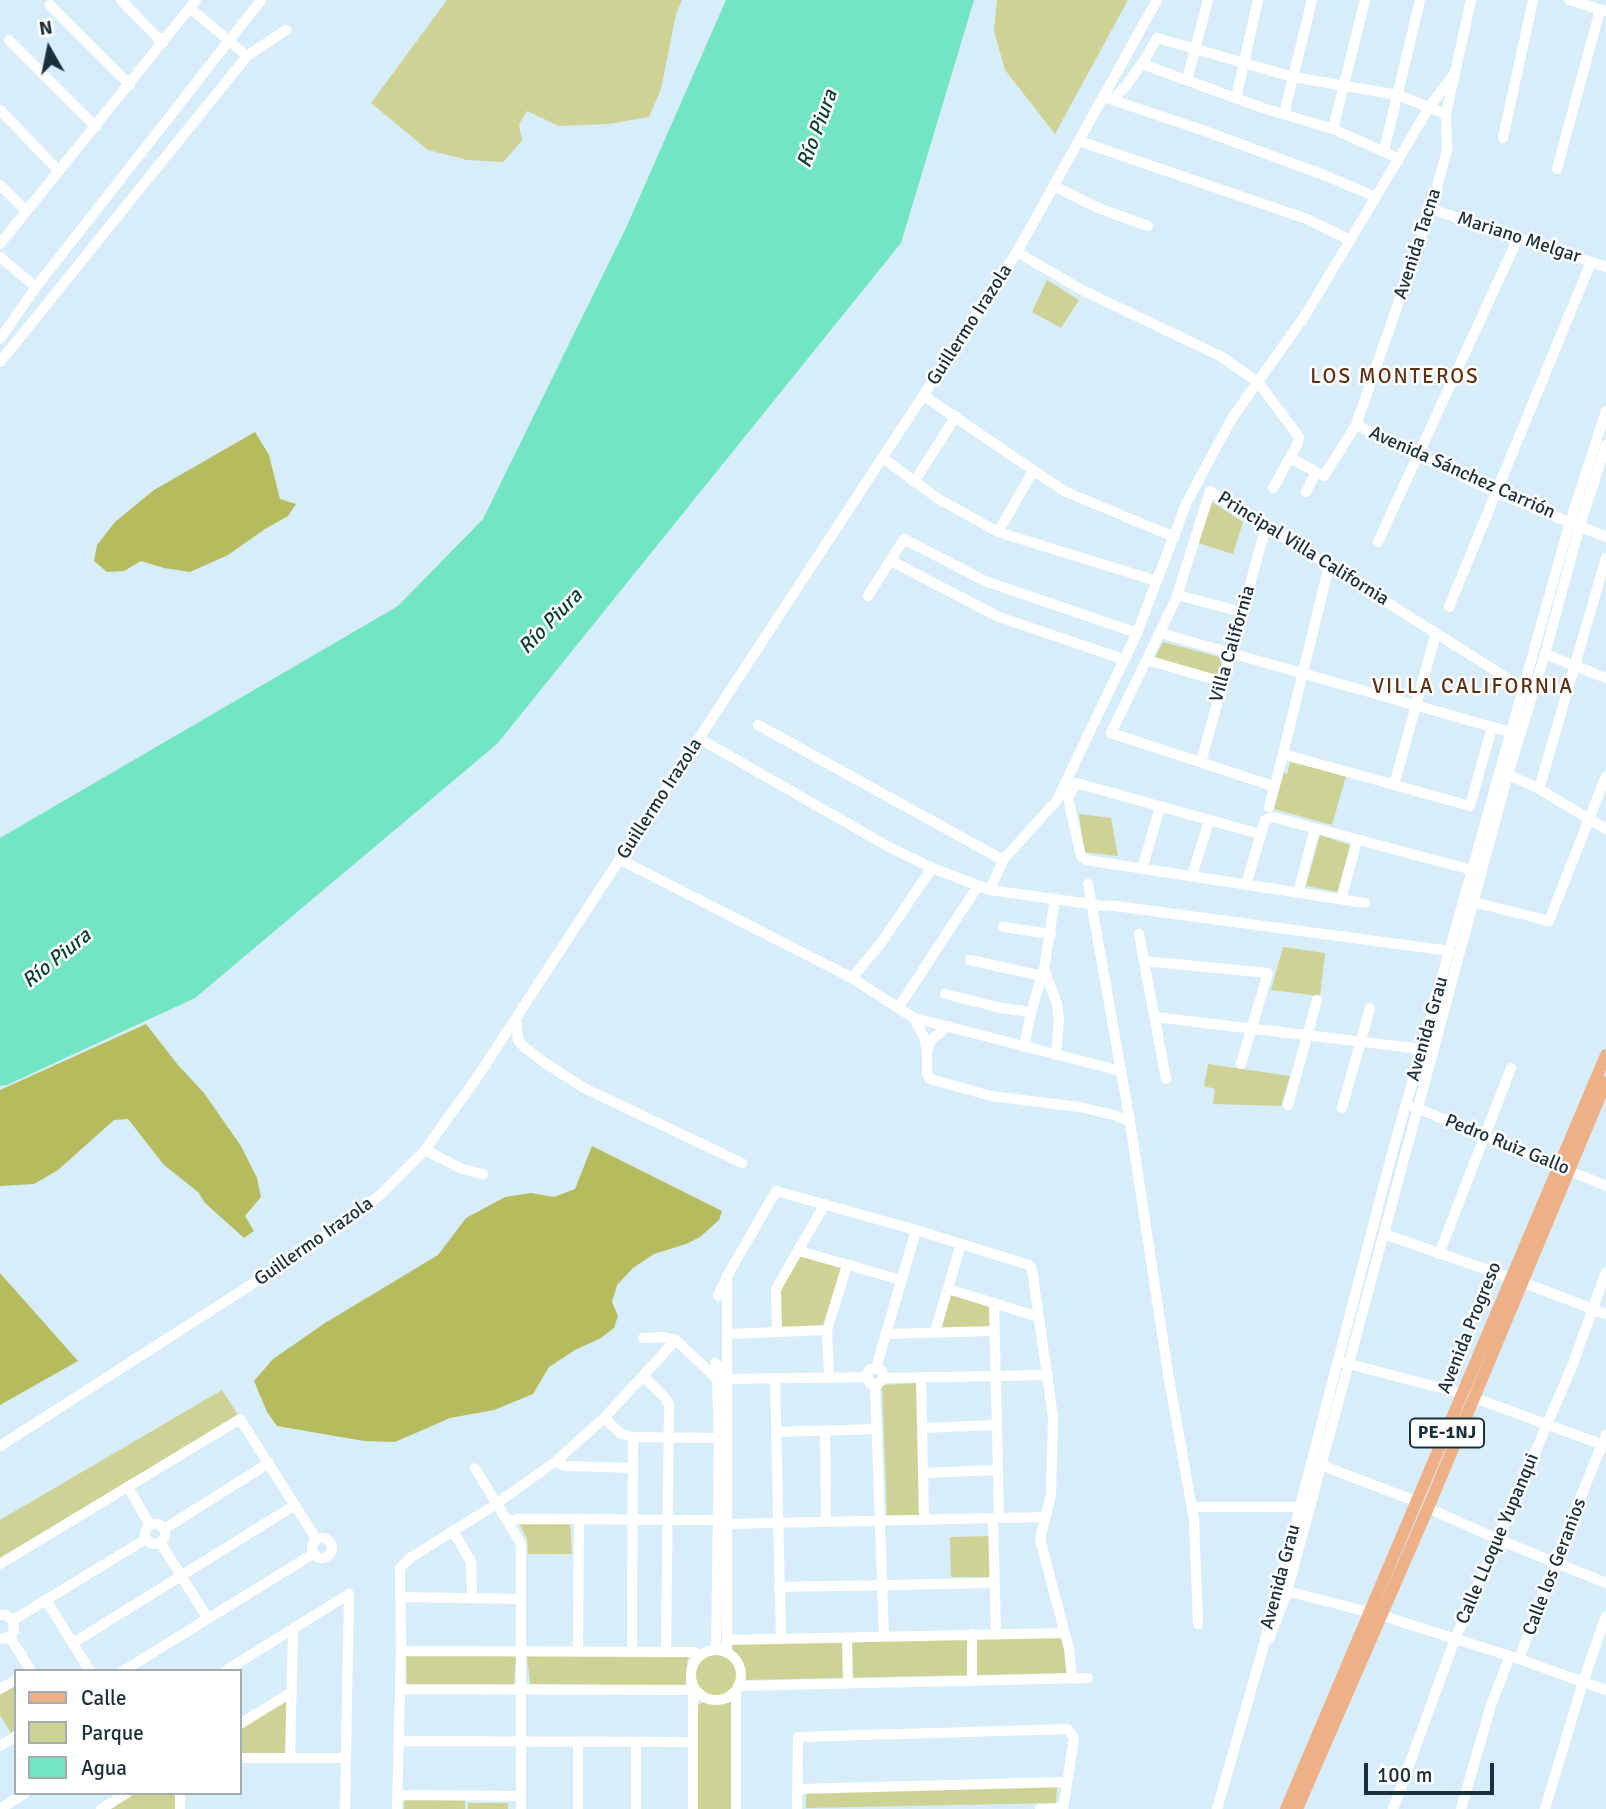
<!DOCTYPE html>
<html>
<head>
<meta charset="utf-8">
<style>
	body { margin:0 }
	#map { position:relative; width:1606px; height:1809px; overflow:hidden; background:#d7eefa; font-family:Signika,sans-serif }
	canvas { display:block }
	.legend { position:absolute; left:14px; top:1669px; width:228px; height:126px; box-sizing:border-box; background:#fff; border:2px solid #a3adb1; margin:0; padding:9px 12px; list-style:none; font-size:21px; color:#1a313c }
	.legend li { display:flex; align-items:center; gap:14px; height:35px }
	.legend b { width:35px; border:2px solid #a3adb1 }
	.north { position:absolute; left:14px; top:14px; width:70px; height:70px; -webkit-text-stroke:5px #fff; paint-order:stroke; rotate:351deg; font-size:19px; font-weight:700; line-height:28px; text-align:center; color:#1a313c }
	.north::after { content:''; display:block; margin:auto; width:24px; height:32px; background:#1a313c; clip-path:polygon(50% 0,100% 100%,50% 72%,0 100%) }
	.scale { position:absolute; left:1364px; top:1763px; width:130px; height:32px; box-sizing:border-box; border:4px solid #1a313c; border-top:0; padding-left:9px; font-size:21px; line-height:24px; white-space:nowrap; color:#1a313c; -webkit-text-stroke:5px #fff; paint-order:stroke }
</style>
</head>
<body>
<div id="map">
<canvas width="1606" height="1809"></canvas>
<ul class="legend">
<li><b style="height:9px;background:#eeb086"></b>Calle</li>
<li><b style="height:19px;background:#ced295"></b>Parque</li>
<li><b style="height:19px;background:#72e5c2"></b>Agua</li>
</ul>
<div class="north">N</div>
<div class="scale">100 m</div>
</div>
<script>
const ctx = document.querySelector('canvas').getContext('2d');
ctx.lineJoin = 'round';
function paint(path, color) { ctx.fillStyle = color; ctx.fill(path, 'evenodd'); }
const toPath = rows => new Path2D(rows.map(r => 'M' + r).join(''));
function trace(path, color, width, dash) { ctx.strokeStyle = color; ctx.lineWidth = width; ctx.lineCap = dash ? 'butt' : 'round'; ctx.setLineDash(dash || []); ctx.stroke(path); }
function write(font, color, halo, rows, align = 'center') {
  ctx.font = font + ' Signika,sans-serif'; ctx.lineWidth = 5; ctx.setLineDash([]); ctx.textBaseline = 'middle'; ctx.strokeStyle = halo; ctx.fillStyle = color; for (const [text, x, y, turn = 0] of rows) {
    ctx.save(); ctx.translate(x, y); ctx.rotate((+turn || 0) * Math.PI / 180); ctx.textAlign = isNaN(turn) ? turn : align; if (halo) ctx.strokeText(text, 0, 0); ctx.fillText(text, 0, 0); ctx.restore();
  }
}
const green = toPath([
	[447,0,682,0,676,14,661,89,649,117,609,124,559,126,527,111,519,124,522,141,503,162,467,160,428,150,371,103],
	[997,0,1128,0,1055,134,1005,70,994,31],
	[1047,280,1079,300,1061,328,1032,312],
	[1212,502,1243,522,1233,554,1198,543],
	[1163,642,1223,658,1218,677,1155,658],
	[1290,762,1346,776,1332,825,1274,809,1284,772,1287,774],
	[1079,814,1111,818,1118,856,1084,852],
	[1320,835,1350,845,1338,892,1306,886],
	[1283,947,1325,953,1320,996,1271,990],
	[1208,1064,1290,1076,1281,1106,1213,1104,1215,1089,1204,1086],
	[800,1256,843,1267,827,1326,781,1328,781,1288],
	[950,1293,991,1305,992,1327,940,1329],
	[917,1383,921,1516,887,1517,882,1385],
	[222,1390,238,1415,0,1558,0,1520],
	[522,1521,570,1522,572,1554,528,1554,527,1538,519,1524],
	[991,1536,991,1577,951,1577,950,1537],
	[1063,1637,1068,1673,745,1680,744,1667,731,1650,730,1644],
	[406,1655,516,1656,514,1685,407,1685],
	'695 1676a21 21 0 1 1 42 0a21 21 0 1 1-42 0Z',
	[527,1656,688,1657,685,1686,530,1684],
	[16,1683,16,1730,11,1733,0,1715,0,1692],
	[288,1698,287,1754,240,1754,240,1728],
	[703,1702,722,1704,730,1702,733,1704,733,1809,696,1809,697,1706],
	[1057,1786,1056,1803,806,1808,806,1794,808,1793],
	[134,1793,175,1793,175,1809,111,1809],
	[404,1798,465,1798,465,1809,404,1809],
	[468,1803,508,1803,508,1809,468,1809]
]);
const forest = toPath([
	[255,432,269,455,280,499,296,504,288,516,265,529,228,555,190,572,164,568,141,561,124,571,107,572,94,561,97,545,115,522,154,490],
	[146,1024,178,1065,204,1093,241,1146,257,1178,261,1197,245,1216,254,1231,244,1238,205,1203,198,1192,164,1165,128,1119,114,1120,58,1170,34,1184,0,1186,0,1090],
	[592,1146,722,1211,719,1220,700,1237,686,1244,654,1254,633,1268,617,1285,612,1302,618,1316,614,1328,601,1338,575,1350,549,1367,533,1394,494,1410,450,1418,395,1442,364,1441,277,1426,267,1412,254,1381,273,1359,325,1323,438,1255,466,1218,505,1197,531,1193,554,1197,575,1189],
	[0,1273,78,1361,0,1405]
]);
const water = toPath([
	[726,0,974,0,901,243,497,744,195,998,7,1085,0,1086,0,838,398,606,483,519,626,228]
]);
const minor = toPath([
	[121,0,163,43],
	[1569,0,1605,11],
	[50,5,130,85],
	[190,8,247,56],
	[9,40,96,127],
	[1142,64,1263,108,1333,129,1391,155],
	[1187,80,1208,0],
	[1107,98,1202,130,1324,175,1376,197],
	[1236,98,1258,0],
	[1112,100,1126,86,1145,59,1157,38,1293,77,1398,95,1446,114],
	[0,110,59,171],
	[1284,114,1312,0],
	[1333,129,1365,0],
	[1503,138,1533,0],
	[1079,141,1307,219,1350,240],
	[1384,151,1420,0],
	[1557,169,1600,10],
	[0,185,26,211],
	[1054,186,1098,208,1148,226],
	[1431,209,1606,267],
	[0,244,196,0],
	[1017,252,1082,290,1220,356,1258,382,1299,437,1297,445,1273,488],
	[0,257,36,287],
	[0,339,36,287,261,0],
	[0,362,247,56,286,30],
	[924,396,1064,491,1174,537],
	[1356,425,1495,492,1606,537],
	[883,458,937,498,998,532,1157,581],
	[1290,458,1324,476,1356,425,1431,209,1447,150,1446,114,1471,0],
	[914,482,956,416],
	[1306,492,1316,472],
	[998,532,1033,471],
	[1378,542,1518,238],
	[891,561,999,617,1123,659],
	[1177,595,1242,612],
	[868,596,904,539,985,581,1137,633],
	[1449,607,1591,262],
	[1160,633,1510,732],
	[1545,654,1606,678],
	[1147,660,1223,682],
	[700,739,889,847,932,868,990,890,1003,860,758,725],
	[1283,754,1329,566],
	[1201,762,1266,526],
	[1503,772,1539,789,1606,829],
	[1394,785,1436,633],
	[1273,786,1111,733,1176,599,1210,491,1523,688],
	[1539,789,1606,558],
	[1269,807,1283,754,1470,806,1492,727],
	[1260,834,1076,783,1068,798,1081,856,1086,860,1365,903],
	[621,860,852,978,914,1018,1121,1071],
	[1003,860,1057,800,1137,633,1186,504,1232,418,1306,314,1430,106,1454,74],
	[1142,869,1160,807],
	[1192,876,1209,821],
	[1088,884,1130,1122,1168,1373,1194,1520,1198,1624],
	[1246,885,1265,820,1273,817,1472,870],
	[990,890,1104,906],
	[1298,893,1315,829],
	[1341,899,1357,841],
	[1469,901,1549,921,1606,776],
	[1108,905,1450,951],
	[1003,927,1051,934],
	[1139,934,1144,961],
	[970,960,1042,976],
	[1044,969,1057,1004,1059,1020,1056,1055],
	[852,978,881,943,932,868],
	[945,994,1001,1008,1031,1012],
	[898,1008,978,886],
	[1155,1017,1422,1049],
	[914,1018,924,1037,927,1051,927,1074,930,1079,991,1096,1079,1107,1114,1115,1130,1122],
	[516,1019,518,1040,524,1047,545,1063,584,1088,742,1163],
	[1024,1047,1031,1012,1044,969,1055,899],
	[927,1051,931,1040,948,1026],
	[1166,1079,1144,961,1268,973,1241,1064],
	[1288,1105,1317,1000],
	[1414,1107,1606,1186],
	[1342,1108,1370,1008],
	[425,1150,462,1169,483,1174],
	[1384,1234,1511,1278],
	[799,1251,901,1280],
	[1439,1254,1511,1068],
	[1522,1282,1606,1314],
	[948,1289,1039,1317],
	[718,1296,726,1279],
	[994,1303,999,1518],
	[777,1332,776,1289,825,1204],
	[935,1332,961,1244],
	[727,1334,827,1330],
	[885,1334,994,1331],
	[643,1338,661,1337,676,1340,717,1379,719,1438,716,1650],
	[715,1363,728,1379,866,1377],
	[1345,1363,1464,1394,1606,1446],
	[876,1368,916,1230],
	[644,1377,666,1399,669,1405,666,1652],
	[921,1377,924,1520],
	[829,1378,827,1330,847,1265],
	[884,1378,882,1371,876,1368,870,1369,867,1374,870,1384,877,1385,884,1378,1048,1375],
	[775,1379,781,1638],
	[875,1385,884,1636],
	[604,1418,621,1434,633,1437,632,1652],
	[922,1428,997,1425],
	[825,1431,826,1521],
	[778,1432,877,1429],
	[633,1437,719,1438],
	[0,1446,313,1245,379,1196,425,1150,476,1079,1017,252,1157,0],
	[555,1462,566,1466,633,1468],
	[1318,1464,1418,1502],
	[475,1468,521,1544,521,1809],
	[923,1473,998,1470],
	[128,1487,150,1525],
	[1192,1507,1299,1507],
	[1428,1508,1497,1539,1606,1583],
	[993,1518,996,1634],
	[509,1521,517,1519,718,1520],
	'145 1534a10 10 0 1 1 20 0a10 10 0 1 1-20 0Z',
	[727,1524,1044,1517],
	[164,1529,269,1463],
	[453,1531,471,1562,472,1598],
	'312 1548a10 10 0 1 1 20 0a10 10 0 1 1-20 0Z',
	[160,1542,208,1619],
	[0,1564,240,1419,317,1540],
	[779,1587,994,1583],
	[1282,1590,1380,1615,1519,1659,1606,1690],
	[401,1597,521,1599],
	[46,1600,90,1671],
	[0,1615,6,1615,13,1620],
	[13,1620,146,1539],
	[972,1634,972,1680],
	[10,1637,31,1671],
	[847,1637,848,1683],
	[0,1639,8,1638,14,1632,13,1620],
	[1269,1639,1287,1592,1508,774,1545,654,1580,525,1606,445],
	[727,1640,1064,1633],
	[73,1643,295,1505],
	'691 1675a25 25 0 1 1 50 0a25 25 0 1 1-50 0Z',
	[401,1651,694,1652,700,1655],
	[578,1652,579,1519],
	[727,1653,727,1276,776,1191,916,1230,1029,1265,1032,1269,1053,1417,1051,1495,1040,1539,1069,1649,1072,1678],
	[1519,1659,1554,1563,1606,1435],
	[123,1671,313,1554],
	[225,1671,349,1594],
	[738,1686,1088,1678],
	[0,1689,16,1680],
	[400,1689,693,1690],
	[736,1690,736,1809],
	[240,1724,292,1692],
	[399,1741,693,1742],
	[636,1742,636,1809],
	[0,1746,16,1736],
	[240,1758,346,1758],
	[290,1758,293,1629],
	[797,1789,1067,1782],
	[180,1793,180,1809],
	[398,1795,521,1796],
	[0,1809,25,1793],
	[101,1809,127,1793],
	[345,1809,349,1594],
	[397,1809,401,1651,400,1568,410,1558,490,1508,555,1462,604,1418,676,1340],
	[578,1809,578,1742],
	[693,1809,693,1687],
	[797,1809,798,1737,1068,1729,1074,1738,1063,1809],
	[1040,1809,1063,1808],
	[1217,1809,1262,1652,1390,1161,1570,522,1606,411],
	[1393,1809,1455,1639,1573,1364,1606,1272],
	[1461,1809,1491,1705,1510,1656],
	[1545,1809,1583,1682,1606,1616]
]);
const major = toPath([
	[1286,1809,1606,1055],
	[1297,1809,1428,1508,1606,1082]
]);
const shields = [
	[1447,1433,74]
];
const shieldNames = [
	["PE-1NJ",1447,1433]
];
const streetNames = [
	["Mariano Melgar",1519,238,18],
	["Avenida Tacna",1418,244,-72],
	["Guillermo Irazola",970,325,-57],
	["Avenida Sánchez Carrión",1462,473,24],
	["Principal Villa California",1303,549,32],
	["Villa California",1233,644,-74],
	["Guillermo Irazola",660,799,-57],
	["Avenida Grau",1428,1029,-74],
	["Pedro Ruiz Gallo",1507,1145,22],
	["Guillermo Irazola",314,1242,-35],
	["Avenida Progreso",1470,1328,-68],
	["Calle LLoque Yupanqui",1498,1539,-67],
	["Calle los Geranios",1555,1567,-69],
	["Avenida Grau",1281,1577,-75]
];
const waterNames = [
	["Río Piura",818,129,-70],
	["Río Piura",551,622,-46],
	["Río Piura",57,959,-39]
];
const neighbourhoodNames = [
	["LOS MONTEROS",1395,377],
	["VILLA CALIFORNIA",1473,687]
];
paint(green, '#ced295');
paint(forest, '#b6bb5e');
paint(water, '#72e5c2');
trace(minor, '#fff', 10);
trace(major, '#eeb086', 12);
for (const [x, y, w] of shields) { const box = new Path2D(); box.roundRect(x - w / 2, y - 14.5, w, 29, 5); ctx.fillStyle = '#fff'; ctx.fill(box); trace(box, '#1a313c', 2); }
write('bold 18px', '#1a313c', null, shieldNames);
write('19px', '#1a313c', '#fff', streetNames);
write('italic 21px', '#083e30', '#fff', waterNames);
ctx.letterSpacing = '2px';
write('21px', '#5f3011', '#fff', neighbourhoodNames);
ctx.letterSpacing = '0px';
</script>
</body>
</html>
